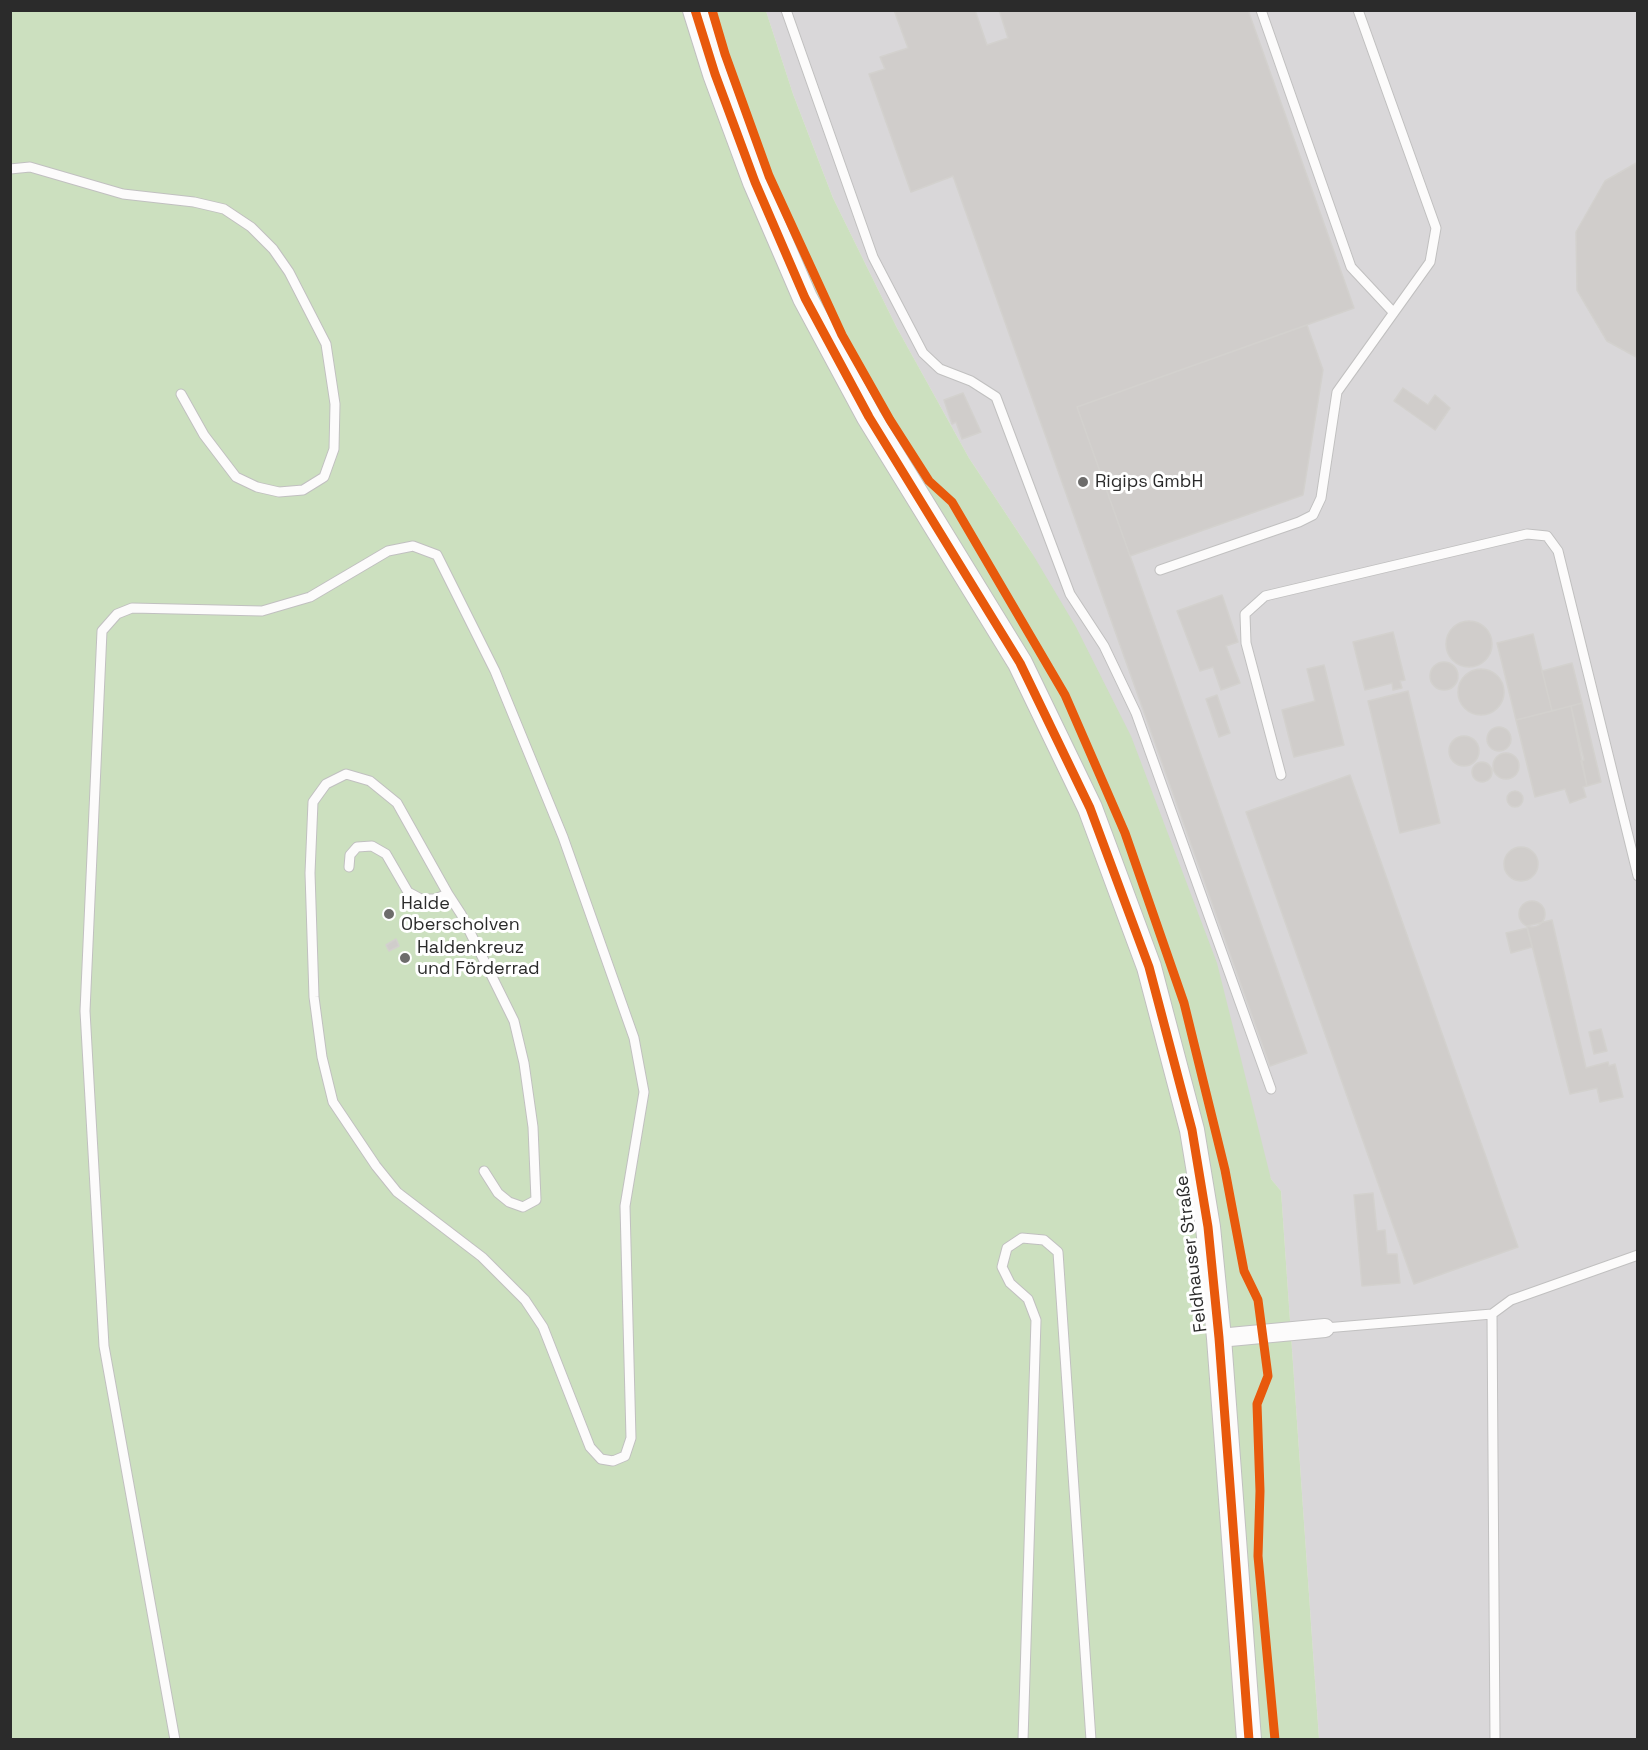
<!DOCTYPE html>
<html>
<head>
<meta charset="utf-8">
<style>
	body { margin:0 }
	#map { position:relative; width:1648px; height:1750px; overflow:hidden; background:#e8e5e2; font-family:"Space Grotesk",sans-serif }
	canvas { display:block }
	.frame { position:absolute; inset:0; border:12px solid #2b2b2b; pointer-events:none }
</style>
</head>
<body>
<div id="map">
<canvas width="1648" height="1750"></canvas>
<div class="frame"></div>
</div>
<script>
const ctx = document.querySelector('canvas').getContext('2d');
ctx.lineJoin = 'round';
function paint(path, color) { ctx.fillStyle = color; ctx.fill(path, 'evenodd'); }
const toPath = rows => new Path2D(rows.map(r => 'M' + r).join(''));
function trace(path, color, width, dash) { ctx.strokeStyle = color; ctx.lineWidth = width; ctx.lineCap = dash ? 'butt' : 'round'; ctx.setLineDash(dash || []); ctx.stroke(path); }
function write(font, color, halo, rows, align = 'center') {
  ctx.font = font + ' "Space Grotesk",sans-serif'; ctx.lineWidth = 6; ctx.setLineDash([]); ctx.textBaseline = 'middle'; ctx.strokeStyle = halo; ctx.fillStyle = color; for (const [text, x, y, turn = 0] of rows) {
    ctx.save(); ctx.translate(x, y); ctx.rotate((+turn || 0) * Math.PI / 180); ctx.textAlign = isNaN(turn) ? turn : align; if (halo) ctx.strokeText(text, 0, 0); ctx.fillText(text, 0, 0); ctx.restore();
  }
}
const industrial = toPath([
	[766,11,1637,11,1637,1739,1319,1739,1281,1191,1271,1179,1032,553,969,458,897,328,833,198,793,94]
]);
const green = toPath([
	[11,11,766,11,793,94,833,198,897,328,969,458,1032,553,1076,627,1131,736,1217,963,1271,1179,1281,1191,1319,1739,11,1740]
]);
const building = toPath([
	[894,10,975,10,987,45,1008,38,999,10,1248,10,1354,308,1077,407,1307,1053,1270,1066,953,176,911,192,869,74,885,69,880,57,908,48,894,10],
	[1638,162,1638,358,1607,341,1577,290,1576,232,1605,181,1638,162],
	[1307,325,1323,370,1303,495,1130,556,1077,407,1307,325],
	[1403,388,1428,405,1435,395,1450,408,1435,430,1394,401,1403,388],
	[963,393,981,432,962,439,956,422,952,424,944,400,963,393],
	[1222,595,1238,642,1226,646,1240,683,1221,690,1213,667,1200,671,1177,611,1222,595],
	'1446 644a23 23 0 1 1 46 0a23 23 0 1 1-46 0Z',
	[1393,632,1405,680,1400,681,1402,688,1393,690,1392,683,1365,690,1353,642,1393,632],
	[1533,634,1552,711,1516,720,1497,643,1533,634],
	'1430 676a14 14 0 1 1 28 0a14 14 0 1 1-28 0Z',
	[1572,663,1582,703,1552,711,1542,671,1572,663],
	[1324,665,1344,745,1294,757,1282,710,1315,701,1307,669,1324,665],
	'1458 692a23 23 0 1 1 46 0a23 23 0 1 1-46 0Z',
	[1408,691,1440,823,1400,833,1368,701,1408,691],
	[1217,695,1230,733,1219,737,1206,699,1217,695],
	[1582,703,1601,782,1587,786,1571,706,1582,703],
	[1571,706,1584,760,1581,761,1587,786,1583,787,1586,797,1570,803,1565,789,1535,797,1516,720,1571,706],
	'1487 739a12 12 0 1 1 24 0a12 12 0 1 1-24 0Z',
	'1449 751a15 15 0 1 1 30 0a15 15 0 1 1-30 0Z',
	'1493 766a13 13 0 1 1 26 0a13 13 0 1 1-26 0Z',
	'1472 772a10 10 0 1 1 20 0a10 10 0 1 1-20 0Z',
	[1350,775,1518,1247,1414,1284,1246,812,1350,775],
	'1507 799a8 8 0 1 1 16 0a8 8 0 1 1-16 0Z',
	'1504 864a17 17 0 1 1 34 0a17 17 0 1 1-34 0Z',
	'1519 914a13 13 0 1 1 26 0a13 13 0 1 1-26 0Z',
	[1552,920,1586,1068,1608,1062,1609,1066,1615,1064,1623,1097,1600,1102,1597,1088,1570,1094,1527,926,1552,920],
	[1527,928,1532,947,1511,953,1506,933,1527,928],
	[396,939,399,946,389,951,386,945,396,939],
	[1601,1029,1607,1051,1594,1054,1589,1032,1601,1029],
	[1373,1193,1377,1231,1385,1230,1387,1254,1397,1254,1400,1283,1362,1286,1354,1195,1373,1193]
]);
const service = toPath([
	[786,10,873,257,923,353,940,369,971,381,996,397,1070,594,1104,646,1136,713,1271,1089],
	[1261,10,1351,267,1393,312],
	[10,169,30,167,123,194,194,202,224,209,251,227,273,249,289,272,326,344,335,404,334,449,324,477,303,490,279,492,257,487,236,477,204,435,181,394],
	[1160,570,1299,522,1313,515,1321,498,1337,392,1430,262,1436,228,1358,10],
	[1281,775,1246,643,1245,614,1265,596,1527,534,1547,536,1558,551,1638,876],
	[349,867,350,855,357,847,372,846,386,854,408,892,421,899,435,899,448,894,461,914,514,1021,524,1063,533,1127,536,1200,523,1207,509,1202,498,1193,484,1171],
	[1492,1314,1495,1740],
	[1325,1328,1492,1314,1511,1300,1638,1255],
	[175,1740,104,1346,85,1011,102,631,117,614,132,608,262,611,310,597,388,551,413,546,437,555,495,671,563,837,634,1038,644,1092,625,1206,631,1438,625,1456,613,1461,601,1459,590,1447,543,1327,525,1300,482,1257,397,1192,376,1166,333,1102,322,1057,314,997,310,873,313,802,326,784,346,774,370,781,397,803,448,894],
	[1023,1740,1036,1320,1028,1299,1010,1283,1002,1267,1007,1248,1022,1238,1044,1240,1058,1252,1091,1740]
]);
const minor = toPath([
	[1219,1338,1325,1328]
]);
const tertiary = toPath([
	[695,10,715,74,755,182,805,298,869,417,1020,663,1090,808,1149,967,1192,1130,1208,1227,1219,1338,1249,1740]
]);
const cycleway = toPath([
	[695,10,715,74,755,182,805,298,869,417,1020,663,1090,808,1149,967,1192,1130,1208,1227,1219,1338,1249,1740],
	[712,10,725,54,769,176,842,335,890,420,929,481,952,502,1065,695,1125,833,1184,1003,1225,1170,1244,1271,1258,1300,1268,1376,1257,1404,1260,1491,1258,1556,1275,1740]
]);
const markers = [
	[1083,482,6,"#6d6c6b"],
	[389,914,6,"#6d6c6b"],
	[405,958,6,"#6d6c6b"]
];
const poiNames = [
	["Rigips GmbH",1095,482],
	["Halde",401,904],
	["Oberscholven",401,925],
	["Haldenkreuz",417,948],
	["und Förderrad",417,969]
];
const streetNames = [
	["Feldhauser Straße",1192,1254,-97]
];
paint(industrial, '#d9d7d9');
paint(green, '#cce0bf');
paint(building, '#d0cdcb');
trace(building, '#d3d1ce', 1.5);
trace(service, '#c1c0c0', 11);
trace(minor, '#c1c0c0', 20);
trace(tertiary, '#c1c0c0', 26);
trace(service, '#fcfbfb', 9);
trace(minor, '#fcfbfb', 18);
trace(tertiary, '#fcfbfb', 24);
trace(cycleway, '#e8590c', 9);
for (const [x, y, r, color] of markers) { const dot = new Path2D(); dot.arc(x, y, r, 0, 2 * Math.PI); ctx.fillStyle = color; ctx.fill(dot); trace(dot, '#fff', 2); }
write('18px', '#2b2b2b', '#fff', poiNames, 'left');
write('18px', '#2b2b2b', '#fff', streetNames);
</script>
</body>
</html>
